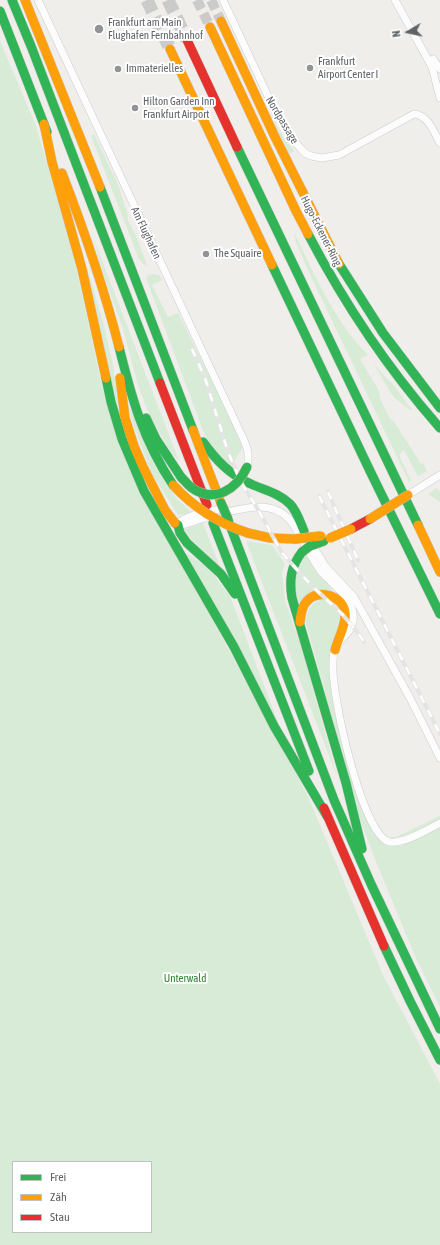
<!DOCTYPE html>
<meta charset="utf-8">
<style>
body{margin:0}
#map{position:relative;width:440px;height:1245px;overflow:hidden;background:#efeeea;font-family:"Asap Condensed",sans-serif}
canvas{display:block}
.legend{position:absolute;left:12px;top:1161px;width:140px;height:72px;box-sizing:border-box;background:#fff;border:1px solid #bfc1c3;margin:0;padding:5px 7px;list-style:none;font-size:12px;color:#5f6368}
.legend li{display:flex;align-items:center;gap:8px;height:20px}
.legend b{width:20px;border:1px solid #bfc1c3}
.north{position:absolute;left:388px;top:12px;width:40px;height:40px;-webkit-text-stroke:3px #fff;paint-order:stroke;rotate:261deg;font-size:11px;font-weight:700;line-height:16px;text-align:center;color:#5f6368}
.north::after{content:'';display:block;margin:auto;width:14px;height:18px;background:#5f6368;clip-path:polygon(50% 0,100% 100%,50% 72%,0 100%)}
</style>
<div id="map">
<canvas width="440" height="1245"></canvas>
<ul class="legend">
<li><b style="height:5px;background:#30b455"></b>Frei</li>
<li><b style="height:5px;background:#ff9f0a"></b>Zäh</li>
<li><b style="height:5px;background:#e5322d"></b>Stau</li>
</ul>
<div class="north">N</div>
</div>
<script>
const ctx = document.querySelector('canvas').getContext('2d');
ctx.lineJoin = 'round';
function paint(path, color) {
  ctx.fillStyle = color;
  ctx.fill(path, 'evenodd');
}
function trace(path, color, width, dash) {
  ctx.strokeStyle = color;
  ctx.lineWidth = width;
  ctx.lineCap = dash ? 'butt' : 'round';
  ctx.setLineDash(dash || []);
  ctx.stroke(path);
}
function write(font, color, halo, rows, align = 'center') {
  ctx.font = font + ' "Asap Condensed",sans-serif';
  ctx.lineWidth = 4;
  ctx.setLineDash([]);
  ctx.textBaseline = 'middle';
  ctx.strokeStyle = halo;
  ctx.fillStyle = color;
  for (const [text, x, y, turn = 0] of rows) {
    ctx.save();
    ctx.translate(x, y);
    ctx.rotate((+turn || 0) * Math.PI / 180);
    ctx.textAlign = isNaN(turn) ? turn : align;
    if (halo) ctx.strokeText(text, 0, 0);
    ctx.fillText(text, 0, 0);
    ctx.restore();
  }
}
paint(new Path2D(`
 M0,41L36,126L74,258L105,400L192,582L306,792L383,975L440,1084V1245H0ZM13,1162H151V1232H13Z
 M270,115H272L280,132L294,151L289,154Z
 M94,134L119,187L128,216L127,218L137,238L147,265L143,264L139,259L91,136Z
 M294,232C313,272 336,324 368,355L360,359L379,391L380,399L391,420H393L421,464L423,463L427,471L418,476L404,450L399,455L411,481L409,482L308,270L296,242Z
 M77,235L103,321L113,365L119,415Z
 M93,237L179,461L171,453L149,414L138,385L123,329L103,273Z
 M153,274L159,275L162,280L152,285L168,317L178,313L244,445L232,465L229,466L214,452L204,433L146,278L148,275Z
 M373,362L384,376L391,382L412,410H410L395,398L390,392Z
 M128,405L166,484L176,498L192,513L178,515L151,472L133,424Z
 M437,488L440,492V502L428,494Z
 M203,523L220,567L182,530Z
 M246,541L272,545L285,564L282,572L285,601L302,649L337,776Z
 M185,554H188L209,569L230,596L283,735Z
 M306,555L317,573L333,590L300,604L294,591L298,562Z
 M329,597L341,614L330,656L331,684L334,708L343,749L365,812L377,837L381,842L390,846H400L406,844L440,826V1007L415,956L377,864L362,825L306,623C308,604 312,603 329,597Z
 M440,816V820C428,826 404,841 391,838V837H396Z`), '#d8ebd6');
trace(new Path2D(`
 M197,0L210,27
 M211,0L221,21`), '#cbcbca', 10, [10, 5]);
trace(new Path2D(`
 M147,0L170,49
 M168,0L187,40`), '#cbcbca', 13, [13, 6]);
const street = new Path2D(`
 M38,0L242,436C247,446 250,455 247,467
 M223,0L274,109L292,139L305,153L311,156L322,158L339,155L414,114C428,115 434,132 440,143
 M395,0L432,67L440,98
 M433,59L440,69
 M408,495L440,475
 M223,513C245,508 271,500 289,519C295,526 300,536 304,544C310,554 315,564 322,573C333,585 350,595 353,613C356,631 342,635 335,649C333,653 333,660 333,664C331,694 361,828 387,841C399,847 429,829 440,823
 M178,525L186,524L211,516
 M178,525C183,514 213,511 225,508
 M311,543L326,567L354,597L410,698L440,758`);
const fast = new Path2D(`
 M12,0L31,46L160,383
 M0,11L47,132
 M237,147L418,525
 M100,187L193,430
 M308,234C344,303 388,369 440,428
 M339,264L383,333L440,408
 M272,265L370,471L440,614
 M119,347C132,399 143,440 173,485
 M106,378L111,402L122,439L144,491L234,647L274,726L327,816
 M146,418L156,439L181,477
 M203,442C216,460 230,475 251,484C264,490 279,493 290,504C297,511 300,522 304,531
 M228,520L334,800L371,884L440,1029
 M175,523L178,525L180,533L187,543L221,574L235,594
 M213,523L309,771
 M302,552C291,566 289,580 292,598L346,783L362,849
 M384,946L410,1001L440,1060`);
const slow = new Path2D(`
 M25,0L100,187
 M221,21L274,135L339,264
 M210,27L296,211L308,234
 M170,49L272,265
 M44,124L52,162L82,269L106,378
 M62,173C84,230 104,288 119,347
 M120,378L125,418L134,446L143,467L165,510L175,523
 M193,430L221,503
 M418,525L440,572
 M248,533L270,538L295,539
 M300,622C301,615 301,607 307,601C318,588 345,596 345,614C346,626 338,638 335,650`);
const jam = new Path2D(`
 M187,40L237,147
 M160,383L207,505
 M351,529L370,519
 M324,808L384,946`);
trace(street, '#cbcccc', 8);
trace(fast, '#cacacb', 10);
trace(slow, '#cacacb', 10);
trace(jam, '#cacacb', 10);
trace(street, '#fdfcfc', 7);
trace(fast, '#30b455', 9);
trace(slow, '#ff9f0a', 9);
trace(jam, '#e5322d', 9);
const rail = new Path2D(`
 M192,349L205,378L228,452L242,484L256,506L282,553L311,585L343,615L358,633L364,642
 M328,492L358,560
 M319,496L440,734`);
trace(rail, '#e4e4e4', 4);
trace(rail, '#fff', 2.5, [8]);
const fastBridge = new Path2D(`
 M181,477C185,481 188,485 192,488C215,504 237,489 247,467
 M221,503L228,519
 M302,552L310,546L324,541`);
const slowBridge = new Path2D(`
 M173,485C194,508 218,523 248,533
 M370,519L408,495
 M330,538L351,529
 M295,539L321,536`);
trace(fastBridge, '#c8b996', 10, []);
trace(slowBridge, '#c8b996', 10, []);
trace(fastBridge, '#30b455', 9);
trace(slowBridge, '#ff9f0a', 9);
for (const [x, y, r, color] of [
 [99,29,5,"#919496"],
 [310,68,4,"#919496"],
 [118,69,4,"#919496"],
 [135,108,4,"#919496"],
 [206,254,4,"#919496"]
]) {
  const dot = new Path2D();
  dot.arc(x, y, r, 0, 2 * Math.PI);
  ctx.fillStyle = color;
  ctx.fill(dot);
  trace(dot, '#fff', 1.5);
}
write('11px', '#5f6368', '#fff', [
 ["Frankfurt am Main",108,23],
 ["Flughafen Fernbahnhof",108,36],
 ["Frankfurt",318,62],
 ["Airport Center I",318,75],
 ["Immaterielles",126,69],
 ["Hilton Garden Inn",143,102],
 ["Frankfurt Airport",143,115],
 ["The Squaire",214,254]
], 'left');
write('11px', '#5f6368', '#fff', [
 ["Nordpassage",282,120,59],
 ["Hugo-Eckener-Ring",321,231,63],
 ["Am Flughafen",146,233,65]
]);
write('11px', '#348238', '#fff', [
 ["Unterwald",185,979]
]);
</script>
